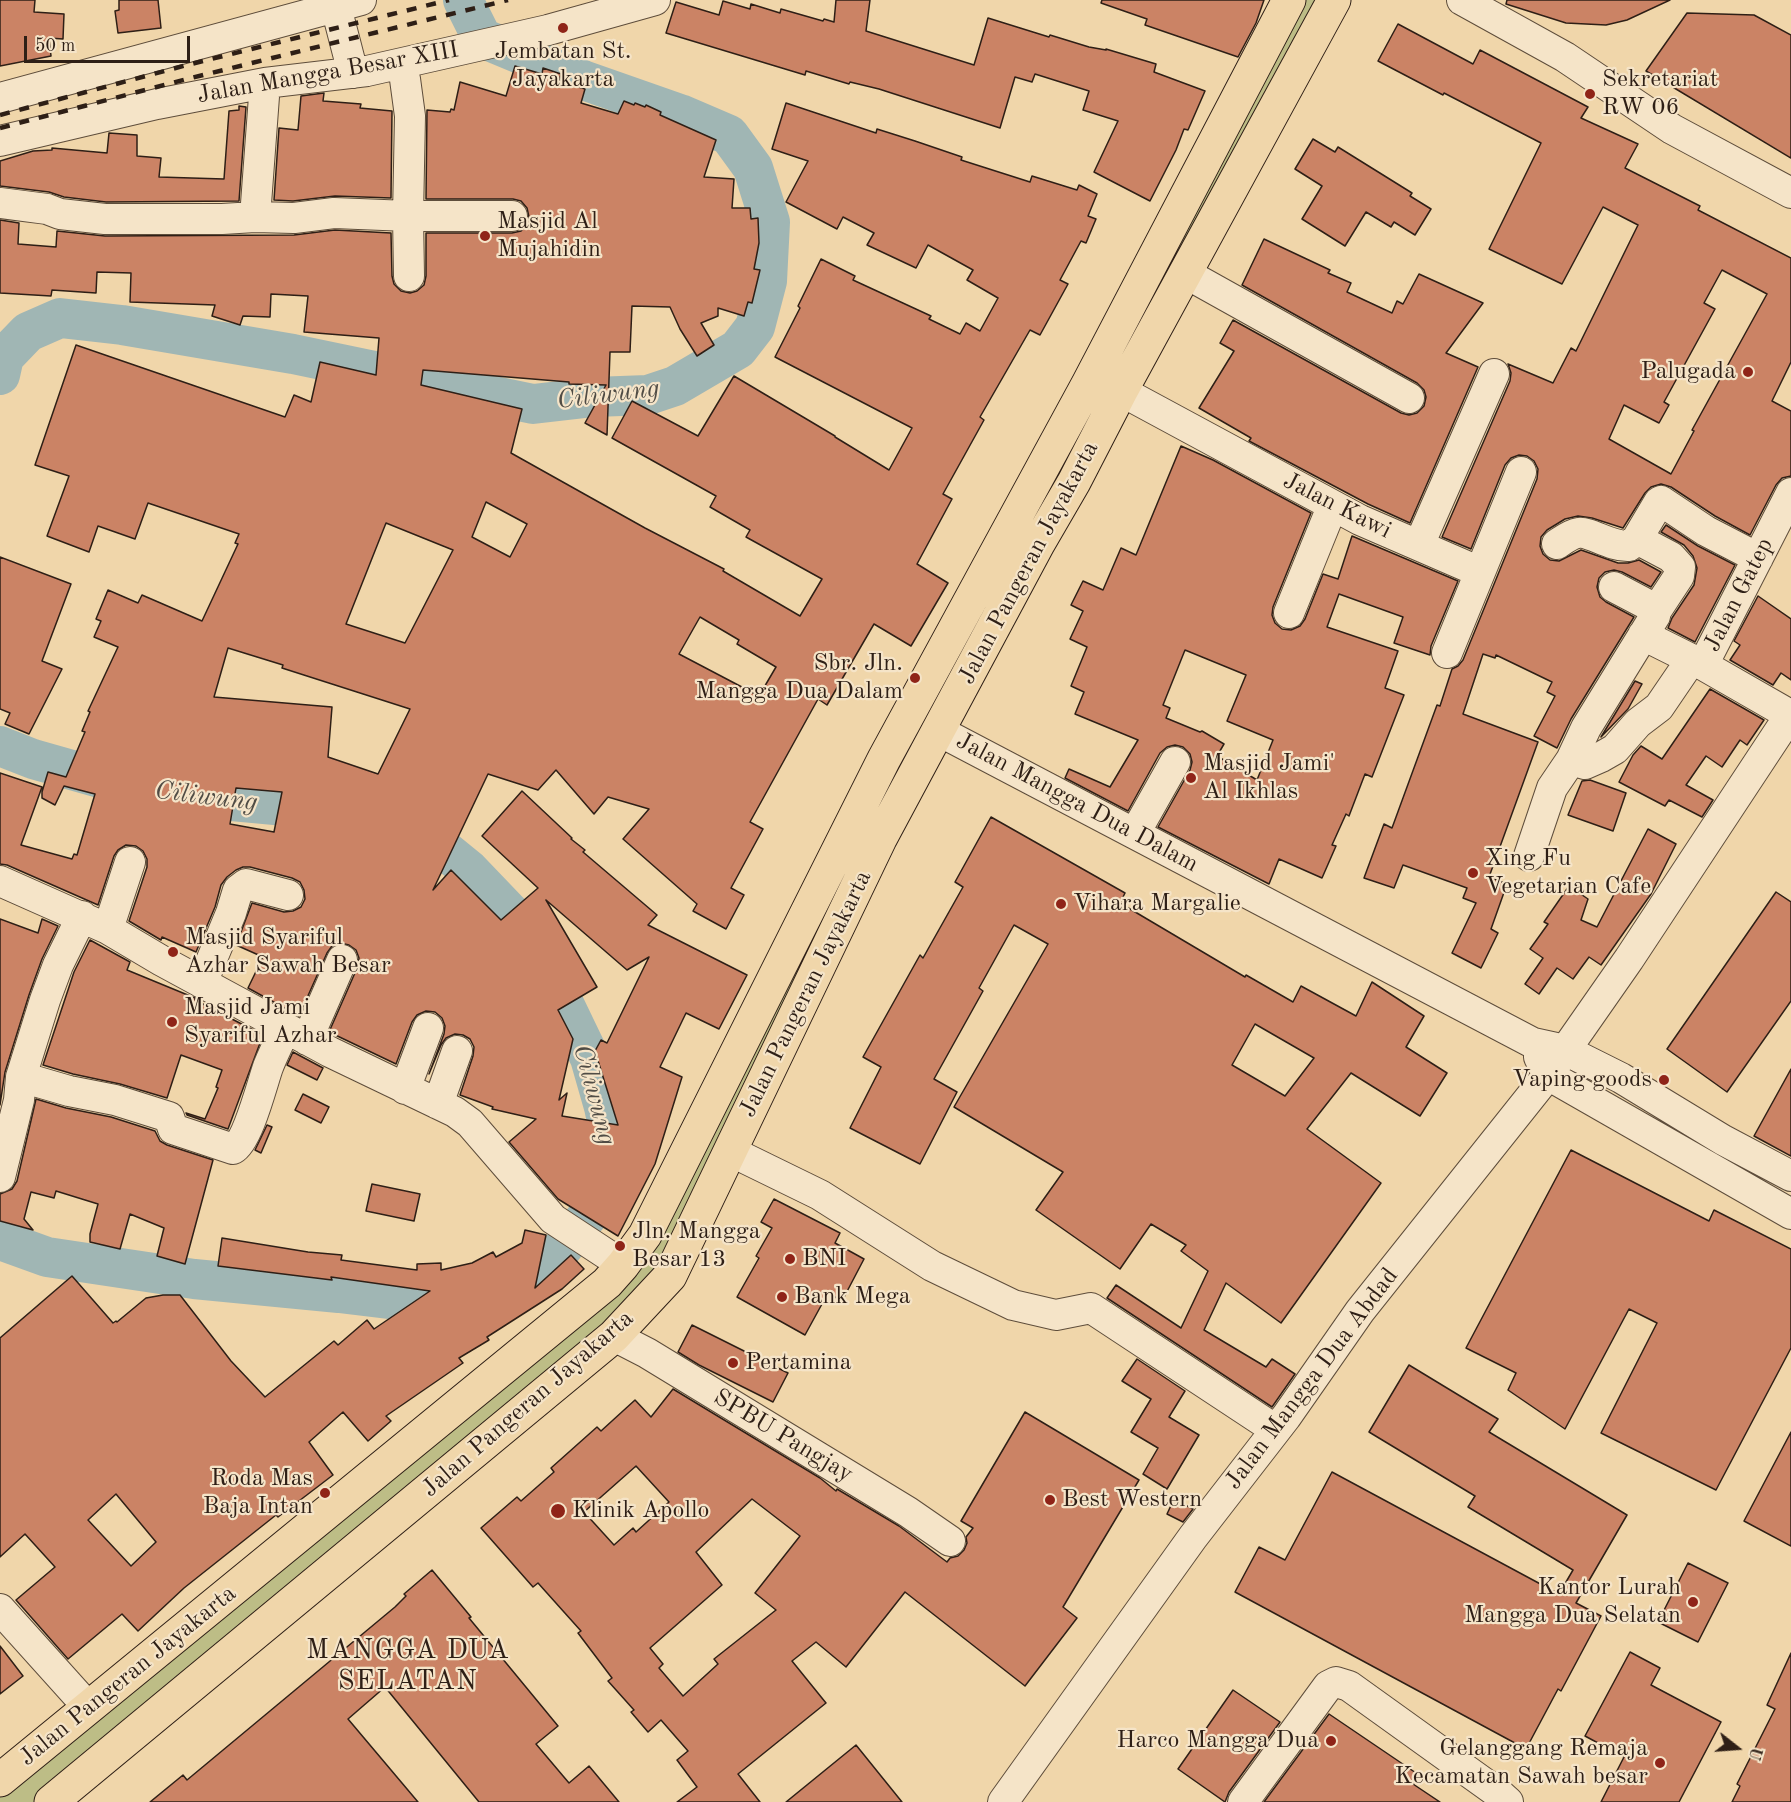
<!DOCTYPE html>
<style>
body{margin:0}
#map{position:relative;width:1791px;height:1802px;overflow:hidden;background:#f0d6aa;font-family:"Old Standard TT",serif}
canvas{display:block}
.north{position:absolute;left:1707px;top:1718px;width:60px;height:60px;-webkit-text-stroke:4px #f5e4c8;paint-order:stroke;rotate:107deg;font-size:16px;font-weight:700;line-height:24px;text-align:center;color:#2e1f16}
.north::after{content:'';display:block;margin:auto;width:21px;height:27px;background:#2e1f16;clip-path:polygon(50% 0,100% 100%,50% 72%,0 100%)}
.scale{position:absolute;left:24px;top:36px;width:166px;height:27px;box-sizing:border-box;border:3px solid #2e1f16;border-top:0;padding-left:8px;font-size:18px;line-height:21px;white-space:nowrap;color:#2e1f16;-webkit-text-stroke:4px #f5e4c8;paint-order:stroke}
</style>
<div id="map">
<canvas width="1791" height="1802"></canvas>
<div class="north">U</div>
<div class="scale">50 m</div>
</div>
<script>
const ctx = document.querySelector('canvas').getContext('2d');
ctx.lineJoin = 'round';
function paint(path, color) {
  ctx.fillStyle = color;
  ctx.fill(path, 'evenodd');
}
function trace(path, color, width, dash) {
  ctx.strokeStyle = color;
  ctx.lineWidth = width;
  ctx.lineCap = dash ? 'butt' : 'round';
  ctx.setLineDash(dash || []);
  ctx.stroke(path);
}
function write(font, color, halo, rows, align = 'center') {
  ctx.font = font + ' "Old Standard TT",serif';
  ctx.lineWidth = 4.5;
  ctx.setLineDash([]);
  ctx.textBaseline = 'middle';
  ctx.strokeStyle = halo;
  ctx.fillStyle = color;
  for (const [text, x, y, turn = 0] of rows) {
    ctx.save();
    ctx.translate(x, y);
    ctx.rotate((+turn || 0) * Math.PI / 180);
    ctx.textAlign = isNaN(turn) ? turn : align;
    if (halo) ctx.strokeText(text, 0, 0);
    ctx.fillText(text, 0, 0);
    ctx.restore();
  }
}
paint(new Path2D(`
 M1289,0H1333L670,1276L51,1802H0V1780L607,1283Z`), '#bdbd86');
trace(new Path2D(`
 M0,375L4,357L28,332L60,318L122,325L293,354L533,404L594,397L648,395L675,386L738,349L755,327L767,281L770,222L753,168L729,135L680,114L583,80L482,38L463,0
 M0,746L33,759L121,784
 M178,796L318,809L335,813
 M0,1240L47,1257L194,1279L339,1293L430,1304L506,1289L550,1264L592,1210L613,1150L604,1107L590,1058L552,979L515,918L469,870L442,848L398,835`), '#a0b6b4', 40);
const building = new Path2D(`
 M0,0H35L34,12L64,14L63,39L49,38L51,56L0,66Z
 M119,0H158L161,28L118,33L115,11L119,10Z
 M836,0H870L866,31L974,65L988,18L1049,37L1050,35L1089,47L1106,50V49L1156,64L1154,72L1205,91L1188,130L1184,129L1176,150L1150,201L1094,172L1118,121L1083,110L1089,91L1035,74L1032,82L1015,77L1000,128L879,89L850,82L849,84L806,71L805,75L666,33L676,2L719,15L723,1L750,9L751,4L780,13L781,9L823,21L824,19L834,22Z
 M1102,0H1264L1256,23L1238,57L1145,25L1147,19L1101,3Z
 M1507,0H1670L1627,20L1606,25L1566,23L1506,4Z
 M1687,13L1754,15L1791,35V158L1646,71Z
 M1398,24L1473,64L1480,50L1588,107L1581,118L1638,144L1625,168L1700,206L1698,210L1791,258V362L1772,401L1791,411V476L1782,478L1776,485L1750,535L1715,516L1671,487L1661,484L1651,487L1645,493L1623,528L1592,518L1578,516L1565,519L1547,530L1541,537L1540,546L1543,554L1550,560L1559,561L1581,550L1618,563H1628L1639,560L1661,572L1651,587L1622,572L1614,570L1605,572L1599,578L1597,587L1600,597L1606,602L1634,617L1571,719L1557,748L1534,736L1555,696L1547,692L1552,682L1496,655L1495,658L1483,654L1463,714L1538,742L1489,877L1507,884L1491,929L1498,933L1481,968L1452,953L1476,903L1463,898L1467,888L1403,865L1394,888L1364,878L1384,824L1392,828L1437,705L1440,706L1452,669L1458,666L1463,660L1537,479L1538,469L1534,461L1527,456L1519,455L1511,458L1505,465L1471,549L1442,537L1510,381L1511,373L1508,364L1553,383L1571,348L1576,351L1638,225L1603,207L1562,284L1489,249L1541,143L1444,93L1443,95L1378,61ZM1722,270L1767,294L1692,430L1694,431L1671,474L1609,439L1624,405L1659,423L1669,405L1664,402L1715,309L1704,303Z
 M515,66L542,74L543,68L561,74L559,81L585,89L581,103L618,114L624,101L634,105L635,103L645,107L646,105L661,112L660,115L716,140L704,177L734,179L732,208H750L751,219L758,218L759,243L754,269L760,270L752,303L748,302L744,316L718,308V316L701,323L714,345L697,356L680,329L670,307L632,306L630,352H610L607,435L585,423L606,385L569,384V382L423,370L421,385L522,409L511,453L645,528L724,569L723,571L800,616L822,579L746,537L750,530L710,507L716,496L612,438L632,401L698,436L734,376L835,436V437L889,470L912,428L775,357L800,308L798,306L821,259L855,276L853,280L931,316L929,319L960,334L966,323L980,331L998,298L967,280L973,270L928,245L916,268L867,245L874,233L843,217L837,229L786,202L808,161L772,149L786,103L876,133L877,129L915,141L962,157L961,160L1030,182L1032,176L1077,190L1079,185L1097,194L1088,216L1096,219L1086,243L1081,241L1060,280L1068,284L1040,335L1030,330L980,417L984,420L943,494L952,499L917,564L948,583L911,646L874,624L827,705L818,699L750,822L763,829L731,888L744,895L726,929L693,911L697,904L623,839L649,809L608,797L594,814L556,770L538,790L488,774L433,890L451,870L501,920L538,888L482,836L522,791L572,838L571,839L585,850L583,852L657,915L648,925L747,975L719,1029L686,1013L660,1067L682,1077L655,1164L618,1236L558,1199L509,1142L536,1119L492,1109L493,1107L460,1095L473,1056L474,1047L470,1039L463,1035L455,1034L446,1038L441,1045L429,1074L444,1034L445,1026L442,1018L435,1012L426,1011L417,1015L412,1022L396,1064L329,1032L358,966L359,958L356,950L349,945L340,943L332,946L327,953L299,1016L248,988L263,957L236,945L252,903L284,912L293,911L301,907L305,899L304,890L300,882L292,878L250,867H243L236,870L227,877L221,885L215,907L196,952L162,937L161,940L129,921L147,867V859L143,851L136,846L126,845L118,850L114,856L98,905L7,865L0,864V773L42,787L21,845L72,859L74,854L77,855L95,794L64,786L55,805L42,798V792L48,772L66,777L85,732L82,731L90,712L88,711L118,647L94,637L101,621L96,619L108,590L138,603L142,595L202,621L238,544L235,543L239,534L148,503L135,539L98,526L89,552L47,536L69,476L35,465L76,345L285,417L294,395L311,402L320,362L376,375L379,338L304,332L308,296L271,294L270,317L243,316L240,325L212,316L215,305L130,302L131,273L97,272L96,293L52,290L51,296L0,293V220L19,223L18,244L56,247L57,231L105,236L294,235L335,230L391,233L392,276L394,284L401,291L410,293L417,291L424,285L426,276V233H512L521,231L527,224L529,217L527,208L521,201L513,199H426L427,110L450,112L451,109L454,110L460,82L506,96ZM486,502L527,524L510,557L472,537ZM386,523L453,550L405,643L346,624ZM700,617L739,640L737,644L776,667L759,696L679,654ZM228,648L283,665L282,668L410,709L378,774L328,757L332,707L214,697ZM236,788L282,792L274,832L230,824ZM546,900L627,970L649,957L607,1043L601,1040L595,1051L618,1125L562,1116L567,1093L559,1100L573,1039L558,1010L597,987Z
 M324,93L323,101L361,104L360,108L392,111L391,198L335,196L293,201L274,200L279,128L298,130L301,96Z
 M239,106L246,107L239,201L106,202L64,197L49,192L0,186V161L33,151L52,150V148L107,153L109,133L137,135V156L161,158L159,177L224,179L229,111L239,110Z
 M1313,139L1335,152L1338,147L1412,193L1410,196L1431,209L1415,235L1394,222L1391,227L1366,212L1345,246L1302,219L1322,186L1295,169Z
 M1264,239L1330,270L1328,273L1351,283L1347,292L1392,313L1397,301L1403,304L1419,274L1483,303L1446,353L1478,367L1410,523L1368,504L1249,441L1251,438L1199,408L1234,351L1220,343L1233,320L1401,413L1409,415L1417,413L1424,406L1426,397L1424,390L1417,383L1242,285Z
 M1181,446L1213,460L1311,513L1273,607L1272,615L1275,623L1282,629L1291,630L1300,626L1305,619L1323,574L1338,579L1352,536L1458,581L1431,646L1430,655L1394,643L1403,617L1339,594L1327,627L1398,651L1385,688L1404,695L1372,777L1365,774L1349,816L1346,814L1332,845L1336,846L1322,878L1279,859L1269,884L1158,827L1190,770L1192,762L1190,754L1183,747L1175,745L1167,747L1160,753L1128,811L1065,778L1069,769L1110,787L1138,740L1075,714L1084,692L1071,686L1087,647L1070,639L1083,611L1071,605L1083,581L1103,590L1121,548L1136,555ZM1185,650L1246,675L1227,721L1273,740L1257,780L1217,756L1224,744L1202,731L1200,732L1166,718L1170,708L1163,705Z
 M1666,525L1698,546L1735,565L1695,642L1668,628L1672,618L1694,585L1697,568L1693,556L1684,545L1661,532Z
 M0,557L71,584L42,661L62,669L29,734L5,724L10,713L0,709Z
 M1758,596L1791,619V680L1781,673L1773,685L1730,660L1740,645L1734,641Z
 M1635,681L1642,684L1628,709L1601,737Z
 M1710,689L1764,720L1747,745L1740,740L1722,767L1706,756L1686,785L1713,800L1702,817L1669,800L1665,806L1619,782L1633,755L1641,746L1662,759Z
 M1590,780L1626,793L1613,831L1568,815L1582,781Z
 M991,817L1125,893L1120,903L1245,977L1246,975L1293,1002L1301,986L1356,1016L1372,982L1424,1016L1406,1047L1447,1073L1420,1116L1351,1073L1307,1129L1381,1183L1281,1323L1226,1283L1204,1330L1266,1367L1272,1359L1295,1374L1272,1407L1107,1298L1116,1285L1181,1328L1208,1271L1181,1251L1186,1245L1151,1224L1120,1269L1036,1210L1063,1172L954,1107L1048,944L1014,925L979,988L983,991L934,1079L957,1092L920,1164L850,1128L881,1067L863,1057L920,955L923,958L963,887L955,882ZM1255,1024L1314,1058L1285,1096L1232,1065Z
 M1648,829L1676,844L1651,894L1601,965L1589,957L1573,979L1557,968L1539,994L1525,984L1543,958L1530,949L1548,924L1544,922L1569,886L1588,899L1581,920L1597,927Z
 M1776,892L1791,902V1001L1727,1092L1667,1049Z
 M0,919L38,933L42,919L58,926L42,959L29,995L5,1072L0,1105Z
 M90,940L130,962L127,970L195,998V1000L263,1035L228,1129L187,1115L186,1113L205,1119L218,1088L216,1087L222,1070L181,1055L167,1098L120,1084L73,1074L43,1065L74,972Z
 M293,1052L323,1068L317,1080L287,1065Z
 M1791,1069V1156L1754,1136Z
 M303,1094L329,1107L321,1123L295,1110Z
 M36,1099L66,1108L111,1117L155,1131L160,1141L167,1145L213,1160L185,1264L157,1256L164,1228L130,1214L120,1249L90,1242V1234L98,1204L56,1191L54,1198L31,1192L24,1219L33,1230L0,1221V1194L12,1189L17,1181Z
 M267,1125L272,1127L261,1153L255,1150Z
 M1571,1150L1709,1221L1714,1210L1791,1249V1348L1716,1490L1601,1433L1657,1323L1629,1309L1565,1429L1508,1390L1516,1373L1466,1348Z
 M372,1184L420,1194L414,1221L366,1211Z
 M774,1199L840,1233L835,1243L864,1259L842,1301L828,1293L805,1335L737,1297L759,1258L756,1256L772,1228L761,1222Z
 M525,1230L546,1235L535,1288L571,1255L584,1269L562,1289L487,1337L489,1340L459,1358L463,1363L386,1416L391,1421L368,1441L343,1412L309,1442L333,1475L278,1517L276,1515L184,1588L138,1631L122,1614L68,1659L16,1600L55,1567L25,1534L0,1557V1338L72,1276L113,1323L116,1321L117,1322L146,1298L163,1295H180L231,1361L265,1397L334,1341L338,1345L367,1320L374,1329L430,1291L331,1277L332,1280L218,1266L222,1238L308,1252L342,1255L341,1260L417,1270V1264L441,1263V1270L472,1263L493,1252L496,1257L522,1243ZM116,1494L156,1542L131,1566L88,1520Z
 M692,1325L788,1373L773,1402L699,1365L678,1352Z
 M1137,1359L1185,1391L1169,1417L1199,1435L1167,1489L1143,1474L1158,1448L1131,1432L1151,1399L1122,1381Z
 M1409,1365L1498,1419L1489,1432L1627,1515L1576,1603L1601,1616L1561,1691L1558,1689L1526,1749L1235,1592L1259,1547L1285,1560L1332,1472L1559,1594L1573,1570L1468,1507L1475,1496L1369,1432Z
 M673,1389L820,1478L836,1491L837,1489L899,1526L947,1562L950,1558L958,1556L964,1550L967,1543L966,1537L973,1528L961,1521L1025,1412L1139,1480L1063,1607L1077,1618L1025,1686L905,1592L846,1667L816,1642L792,1661L826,1703L738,1774L760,1802H677L697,1787L677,1760L688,1751L661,1720L648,1732L631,1712L634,1710L608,1681L612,1678L578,1633L581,1631L538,1583L533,1587L481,1528L517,1497L521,1501L554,1472L551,1468L597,1427L601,1431L635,1400L651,1417ZM636,1466L669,1502L636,1532L633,1528L614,1545L584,1512ZM752,1499L800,1536L755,1593L776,1610L714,1659L718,1664L683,1696L659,1668L663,1664L650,1648L722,1585L696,1552Z
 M1791,1432V1546L1744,1521Z
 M1174,1499L1193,1509L1183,1522L1167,1514Z
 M1688,1563L1728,1583L1698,1642L1658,1622Z
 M432,1570L471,1617L469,1618L558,1726L536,1744L569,1783L589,1766L619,1802H479L385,1687L348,1719L418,1802H150L183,1775L187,1780L395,1607L406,1596L404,1594Z
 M0,1646L23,1676L0,1694Z
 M1630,1652L1660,1668L1651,1685L1721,1722L1679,1802H1601L1624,1757L1585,1736Z
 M1791,1653V1802H1732L1740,1786L1737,1784L1775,1709L1767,1705Z
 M1233,1690L1280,1722L1229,1792L1225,1802L1178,1769Z
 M1329,1714L1419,1775L1413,1784L1440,1802H1264Z
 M856,1745L902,1802H786Z`);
paint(building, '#cb8365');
trace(building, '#2e1f16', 1.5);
const minor = new Path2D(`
 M1462,0L1565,57L1672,129L1791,193
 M336,7L353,73
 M405,79L410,116L408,216L409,276
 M0,98L361,0
 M0,141L157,104L265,83L367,71L548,30L655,0
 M0,203L47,209L60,214L105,219H222L255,217L294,218L334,213L408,216H512
 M255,217L265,83
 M1185,273L1409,398
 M1121,391L1360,520L1480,572
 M1637,539L1671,557L1680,567L1679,576L1656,611
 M1557,544C1563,540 1571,534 1578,533C1590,531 1610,547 1629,546L1637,539L1659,502L1661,501L1706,531L1758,558
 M1419,545L1494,374
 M1289,613L1332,507
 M1447,653L1521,472
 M1703,665L1791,493
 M939,731L1533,1043L1565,1050L1621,1078L1723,1140L1791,1176
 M1571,760L1585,764L1601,757L1615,749L1638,723L1659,707L1691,660
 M1135,833L1175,762
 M1529,856L1552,788L1571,760L1586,728L1655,616L1656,611L1652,607L1614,587
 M0,881L108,929L162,961L330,1052L455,1112L470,1123L553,1219L623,1265
 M82,916L58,965L45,1000L21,1077L69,1091L115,1100L169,1117L173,1129L233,1149C248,1141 262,1084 268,1067C273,1054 280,1041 285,1028
 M108,929L130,862
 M202,983L231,913L238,890L246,884L288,895
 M307,1040L342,960
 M1539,1057L1548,1075L1791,1214
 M405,1089L428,1028
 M438,1104L457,1051
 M730,1151L820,1195L932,1266L1013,1305L1056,1315L1091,1308L1276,1430
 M0,1177L19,1100L21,1077
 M614,1336L647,1353L908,1512L950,1541
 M0,1609L89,1708
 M1003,1802L1193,1537L1286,1417L1360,1311L1548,1075L1629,959L1790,715L1703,665L1643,635
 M1243,1802L1328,1686L1336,1682L1349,1686L1498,1793L1508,1802`);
const major = new Path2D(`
 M0,1780L607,1283L623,1265L645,1235L884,759L1088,384L1289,0
 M51,1802L614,1336L670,1276L880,839L1038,544L1074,482L1121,391L1334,0`);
trace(minor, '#5e4d3b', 32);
trace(major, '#2e1f16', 35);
trace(minor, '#f5e4c8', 30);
trace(major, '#f0d6aa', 33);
trace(new Path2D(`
 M0,115L187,65L449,0
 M0,128L191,78L508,0`), '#2e1f16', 4.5, [10, 10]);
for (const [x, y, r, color] of [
 [563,28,6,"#8f2418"],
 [1590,94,6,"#8f2418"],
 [485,236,6,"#8f2418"],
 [1748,372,6,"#8f2418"],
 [915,678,6,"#8f2418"],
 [1191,778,6,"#8f2418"],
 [1473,873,6,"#8f2418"],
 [1061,904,6,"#8f2418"],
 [173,952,6,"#8f2418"],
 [172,1022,6,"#8f2418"],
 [1664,1080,6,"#8f2418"],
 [620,1246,6,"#8f2418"],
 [790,1259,6,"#8f2418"],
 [782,1297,6,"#8f2418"],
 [733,1363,6,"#8f2418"],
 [325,1493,6,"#8f2418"],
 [1050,1500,6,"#8f2418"],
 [558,1511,8,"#8f2418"],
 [1693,1602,6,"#8f2418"],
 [1331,1741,6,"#8f2418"],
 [1660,1763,6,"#8f2418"]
]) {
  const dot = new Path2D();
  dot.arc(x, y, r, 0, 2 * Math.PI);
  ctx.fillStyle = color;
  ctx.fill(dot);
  trace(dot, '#f5e4c8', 2);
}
write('24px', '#2e1f16', '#f5e4c8', [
 ["Jembatan St.",563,52,"center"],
 ["Jayakarta",563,80,"center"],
 ["Sekretariat",1602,80],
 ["RW 06",1602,108],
 ["Masjid Al",497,222],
 ["Mujahidin",497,250],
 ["Palugada",1736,372,"right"],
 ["Sbr. Jln.",903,664,"right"],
 ["Mangga Dua Dalam",903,692,"right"],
 ["Masjid Jami'",1203,764],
 ["Al Ikhlas",1203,792],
 ["Xing Fu",1485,859],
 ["Vegetarian Cafe",1485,887],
 ["Vihara Margalie",1073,904],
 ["Masjid Syariful",185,938],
 ["Azhar Sawah Besar",185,966],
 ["Masjid Jami",184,1008],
 ["Syariful Azhar",184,1036],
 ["Vaping goods",1652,1080,"right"],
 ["Jln. Mangga",632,1232],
 ["Besar 13",632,1260],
 ["BNI",802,1259],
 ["Bank Mega",794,1297],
 ["Pertamina",745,1363],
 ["Roda Mas",313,1479,"right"],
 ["Baja Intan",313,1507,"right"],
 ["Best Western",1062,1500],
 ["Klinik Apollo",572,1511],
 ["Kantor Lurah",1681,1588,"right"],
 ["Mangga Dua Selatan",1681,1616,"right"],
 ["Harco Mangga Dua",1319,1741,"right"],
 ["Gelanggang Remaja",1648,1749,"right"],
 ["Kecamatan Sawah besar",1648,1777,"right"]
], 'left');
write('24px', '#2e1f16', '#f5e4c8', [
 ["Jalan Mangga Besar XIII",328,73,-10],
 ["Jalan Kawi",1337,506,27],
 ["Jalan Pangeran Jayakarta",1029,563,-62],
 ["Jalan Gatep",1739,595,-63],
 ["Jalan Mangga Dua Dalam",1077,803,28],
 ["Jalan Pangeran Jayakarta",806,994,-64],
 ["Jalan Mangga Dua Abdad",1312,1379,-53],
 ["Jalan Pangeran Jayakarta",528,1404,-41],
 ["SPBU Pangjay",783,1436,31],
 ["Jalan Pangeran Jayakarta",128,1676,-39]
]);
write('italic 26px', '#504c45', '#f5e4c8', [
 ["Ciliwung",608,395,-7],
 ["Ciliwung",206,797,7],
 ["Ciliwung",594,1095,75]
]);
ctx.letterSpacing = '1.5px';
write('27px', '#2e1f16', '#f5e4c8', [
 ["MANGGA DUA",408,1651],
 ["SELATAN",408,1682]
]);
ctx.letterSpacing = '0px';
</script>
